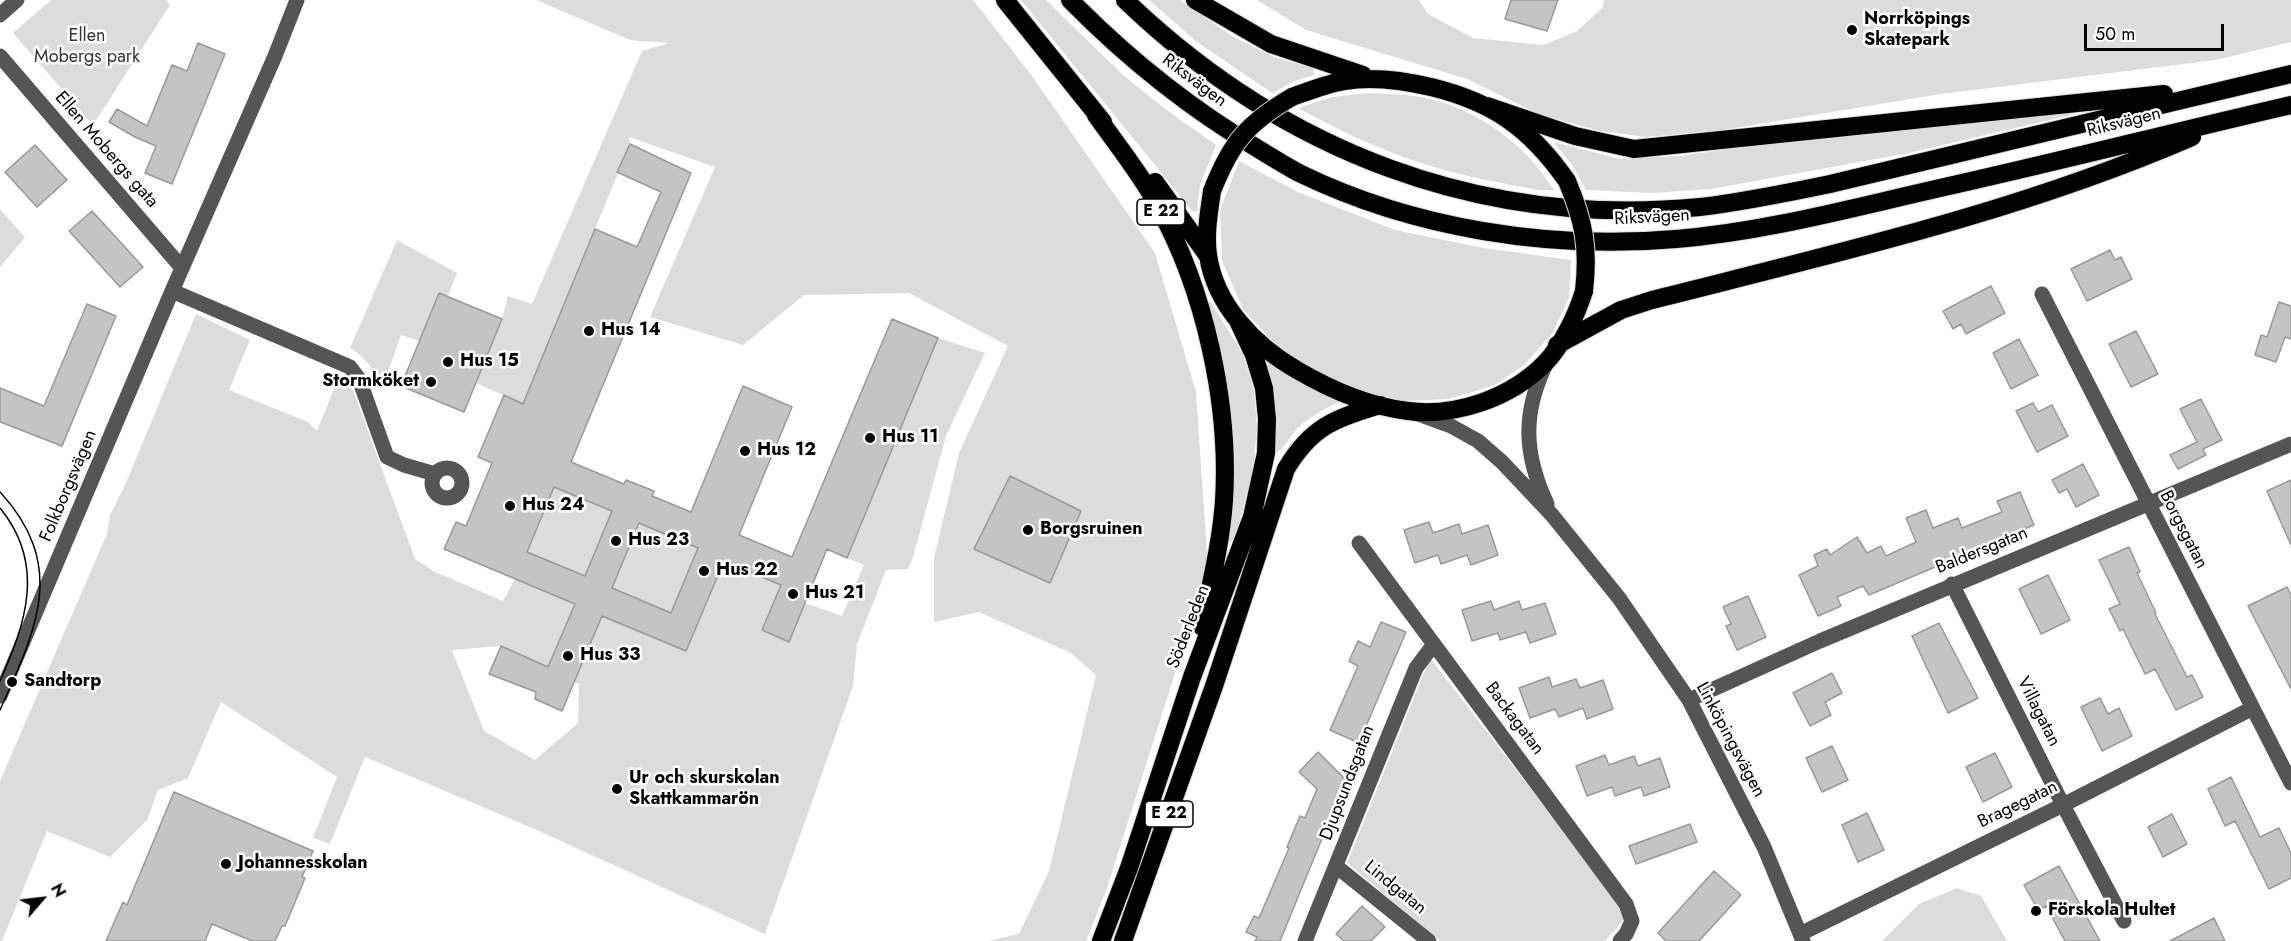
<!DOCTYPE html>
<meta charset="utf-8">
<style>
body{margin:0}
#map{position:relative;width:2291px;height:941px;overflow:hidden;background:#fff;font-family:Jost,sans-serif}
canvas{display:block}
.north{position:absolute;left:12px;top:869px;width:60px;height:60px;-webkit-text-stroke:4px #fff;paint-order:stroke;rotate:62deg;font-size:16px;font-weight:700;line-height:24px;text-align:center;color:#000}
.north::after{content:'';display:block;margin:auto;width:21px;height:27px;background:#000;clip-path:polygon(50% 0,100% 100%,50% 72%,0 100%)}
.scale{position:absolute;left:2084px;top:24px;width:140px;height:27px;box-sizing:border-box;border:3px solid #000;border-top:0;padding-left:8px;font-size:18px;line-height:21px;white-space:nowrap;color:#000;-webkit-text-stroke:4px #fff;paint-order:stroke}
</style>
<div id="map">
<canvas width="2291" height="941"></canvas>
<div class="north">N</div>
<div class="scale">50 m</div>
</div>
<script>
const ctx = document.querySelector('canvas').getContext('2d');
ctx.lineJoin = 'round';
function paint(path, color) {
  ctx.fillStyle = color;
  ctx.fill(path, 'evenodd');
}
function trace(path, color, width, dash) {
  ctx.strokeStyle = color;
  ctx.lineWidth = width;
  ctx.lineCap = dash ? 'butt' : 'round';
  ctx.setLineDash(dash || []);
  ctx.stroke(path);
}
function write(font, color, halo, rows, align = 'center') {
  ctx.font = font + ' Jost,sans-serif';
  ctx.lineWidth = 5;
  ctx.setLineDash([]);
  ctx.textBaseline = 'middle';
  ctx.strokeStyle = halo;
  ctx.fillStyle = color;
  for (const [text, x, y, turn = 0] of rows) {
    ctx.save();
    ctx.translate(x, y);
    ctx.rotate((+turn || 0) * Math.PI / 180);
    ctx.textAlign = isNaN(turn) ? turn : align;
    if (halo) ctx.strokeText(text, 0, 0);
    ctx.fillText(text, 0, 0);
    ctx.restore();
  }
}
paint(new Path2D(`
 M51,0H166L170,5L93,125L13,33Z
 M536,0H973L1032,76L1155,253L1196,392L1208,569L1106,891L1086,941H988L1019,934L1049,871L1096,675L1071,653L979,612L934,622V558L959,453L1008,346L909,293L804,295L743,345L650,317L715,167L629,137L630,144L523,404L476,383L502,319L508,296L532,304L642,51L669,43L630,40Z
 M1021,0H1046L1122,74L1165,109L1216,145L1200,185L1197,211L1193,212Z
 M1149,0H1180L1232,36L1274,57L1313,68L1314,75L1295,81L1272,93L1197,42Z
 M1257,0H1419L1428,14L1473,38L1544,45L1577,31L1603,7L1604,0H2291V42L2216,60L1941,94L1722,130L1646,137L1600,131L1538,114L1467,79L1306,30Z
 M1368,93C1383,94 1399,94 1414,96C1473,105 1523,141 1554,190H1539C1508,184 1477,179 1448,171C1395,157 1345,134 1298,108L1332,97Z
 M2073,109L2075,114L1909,153L1711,189L1652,193L1586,190L1573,166L1554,142L1620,159L1678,156L1829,136Z
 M1239,161L1298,192L1395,230L1483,248L1571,260L1569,298L1552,334L1524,365L1495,385L1449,399L1403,401L1344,388L1303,366L1267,336L1243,309L1222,261L1220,210Z
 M0,209L25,237L0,267Z
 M397,240L457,273L448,296L439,293L420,341L401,335L384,383L379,387C374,368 366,358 350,348Z
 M1210,301L1243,354L1254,391L1257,427L1253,473L1235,538L1228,545L1225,540L1234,480L1231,422L1207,306Z
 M196,314L250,340L229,390L308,422L317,431L339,377L351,385L415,559L435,572L503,601L520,570L528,584L585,608L568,619L548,667L501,646L452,650L484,731L535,760L578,723L579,684L574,682L591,611L686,651L729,550L781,585L763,631L789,641L805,603L842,616L864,565L847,558L938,338L985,353L946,436L913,557L908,569L886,570L857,644L853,686L765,934L539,831L365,757L330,844L313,838L337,777L221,702L188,778L158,790L147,820L110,857L47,831L2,941H0V781L107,534L110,515L126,483Z
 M1267,361L1280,370L1341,401C1324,409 1309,417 1296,430C1288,439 1284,450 1273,455L1274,394Z
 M564,478L567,492L612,511L585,576L526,553L554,487L559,489Z
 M640,523L698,548L671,613L612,589Z
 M1430,658L1628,915L1605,941H1440L1347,863Z
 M1957,888L1981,896L2007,941H1882L1919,904Z`), '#dcdcdc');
const building = new Path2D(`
 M1511,0H1558L1547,31L1505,19Z
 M198,43L225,54L172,184L145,173L156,146L135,137L109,122L117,109L147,126L172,65L187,71Z
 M630,144L691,173L571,462L624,484L626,480L654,491L652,496L691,512L743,386L792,407L739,535L792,557L892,319L938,338L847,558L827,549L789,642L762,630L781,585L724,561L686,651L602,616L562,711L535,699L536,692L489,674L501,646L548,667L575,604L444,549L456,522L466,526L492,463L478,457L504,395L523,404L595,229L637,247L661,192L617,172ZM554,487L612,511L585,576L527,552ZM639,523L698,548L671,613L612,588Z
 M35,145L67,180L37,207L5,172Z
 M92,211L143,267L120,287L69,231Z
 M2110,250L2115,260L2121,257L2132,279L2087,301L2071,269Z
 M1991,286L2005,313L1966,334L1961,324L1953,329L1943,311Z
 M439,293L502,319L464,412L401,386Z
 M2279,302L2291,306V339L2285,337L2276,362L2255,355L2261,335L2267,337Z
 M87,304L116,316L62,446L0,422V388L44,406Z
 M2136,331L2158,374L2131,387L2109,344Z
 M2019,339L2038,375L2011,389L1993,353Z
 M2201,399L2222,440L2203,449L2206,455L2178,469L2170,455L2197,442L2180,409Z
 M2033,403L2038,412L2052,405L2068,436L2037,452L2016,411Z
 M2083,464L2099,495L2076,507L2067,489L2059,493L2052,480Z
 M1010,476L1081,511L1050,583L974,549Z
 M2291,480V545L2267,491Z
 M2020,492L2034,525L1869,595L1863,586L1837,597L1841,606L1818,616L1799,575L1818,566L1814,555L1827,549L1830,555L1857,537L1867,553L1881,546L1886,556L1916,542L1906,518L1926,510L1933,528L1958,518L1962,528L2002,512L1997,501Z
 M1429,522L1433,533L1459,524L1462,534L1488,525L1498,555L1471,565L1467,555L1441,564L1438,555L1415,563L1404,530Z
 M2129,547L2140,572L2137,573L2156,613L2155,614L2187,677L2192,675L2203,697L2176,710L2155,669L2145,674L2123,629L2120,631L2109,609L2120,604L2099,560Z
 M2048,575L2070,620L2041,634L2019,589Z
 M2287,587L2291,595V689L2248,606Z
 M1748,596L1766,637L1737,650L1726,626L1731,624L1723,607Z
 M1491,601L1494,610L1519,601L1522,610L1545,603L1556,634L1530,643L1526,632L1500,640L1498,633L1472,641L1462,610Z
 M1381,622L1406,632L1359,743L1330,730L1358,666L1349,661L1358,641L1370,647Z
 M1939,623L1978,698L1948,713L1912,636Z
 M1832,673L1842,693L1825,702L1831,715L1810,726L1793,693Z
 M1549,677L1552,687L1576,679L1580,688L1603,680L1613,709L1587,719L1583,708L1559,717L1555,709L1530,718L1519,688Z
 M2100,698L2108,714L2119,708L2132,736L2102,751L2081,707Z
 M1832,746L1848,780L1822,792L1806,758Z
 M1318,752L1346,780L1280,941H1255L1257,937L1246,932L1254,916L1259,918L1289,848L1287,847L1300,816L1305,818L1317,789L1299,772Z
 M1995,753L2012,787L1983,802L1966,767Z
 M1605,755L1609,765L1634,756L1638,766L1660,758L1670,787L1644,796L1641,787L1615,796L1612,787L1587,796L1576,766Z
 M2231,777L2260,837L2279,828L2291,853V878L2269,889L2235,821L2225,826L2208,789Z
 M174,792L313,851L302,877L305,878L285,926H282L275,941H252L212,924L205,941H106L123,902L127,905Z
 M1867,813L1884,850L1858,862L1842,825Z
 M2172,814L2187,844L2163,857L2148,827Z
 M1690,824L1697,842L1636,864L1629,846Z
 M2059,866L2100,941H2065L2046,906L2038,910L2024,885Z
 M1714,871L1741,895L1699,941H1666L1658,933Z
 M1362,906L1385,927L1371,941H1344L1336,934Z
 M2214,918L2225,941H2170Z`);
paint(building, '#c4c4c4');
trace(building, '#999', 1.5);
const highway = new Path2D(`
 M1005,0L1103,122
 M1070,0C1127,58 1189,108 1260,150C1273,158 1286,166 1299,173C1414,229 1550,250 1676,239C1761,232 1844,210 1927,191C2049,164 2170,133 2291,105
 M1125,0C1283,152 1481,228 1700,207C1744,202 1787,193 1830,184L2291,74
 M1195,0L1271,44L1363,75
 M1292,97C1309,91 1326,84 1344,81C1373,76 1402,80 1431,87C1493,102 1530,128 1567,181
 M1487,106L1575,136L1634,149L2164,94
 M1096,115C1117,145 1141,174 1158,206C1205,290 1230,405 1224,501C1221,544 1210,586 1202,627
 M1155,182L1208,256
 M1212,191C1209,212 1205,234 1208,255C1215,305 1255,346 1297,370C1331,390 1368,406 1408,411C1456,417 1511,398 1545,363C1562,346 1577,314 1584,291
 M1557,345L1621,310L1652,300C1833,254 2019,212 2192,137
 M1101,941L1129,868L1192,677L1252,517L1266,453L1267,419L1264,388L1254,355L1239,323
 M1123,941L1214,686L1286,469C1311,427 1335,418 1380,405`);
trace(highway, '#dbdbdb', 20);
trace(new Path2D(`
 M0,15L17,0
 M0,56L182,268
 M172,291L350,367L359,379L387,457L404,465L435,474
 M2042,294L2291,783
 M1546,364C1522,414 1524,454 1547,504
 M1418,414L1451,426L1478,441L1502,462L1552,515L1619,598L1689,700L1764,847L1803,941
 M432 483a15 15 0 1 1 30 0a15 15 0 1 1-30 0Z
 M1359,543L1626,904L1632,921L1626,934L1620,941
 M1952,584L2063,805L2124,921
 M0,696L172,291L275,56L297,0
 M1689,700L1820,641L2291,444
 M1336,866L1429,941
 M1800,934L2063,805L2251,709
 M1305,941L1416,668L1434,644`), '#555', 15);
trace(highway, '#000', 18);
trace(new Path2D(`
 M0,492C69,567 35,631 0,710
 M0,508C46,564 26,623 0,681`), '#000', 1.5);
const highwayBridge = new Path2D(`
 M1567,181C1584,221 1589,248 1584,291
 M1212,191C1231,143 1246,124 1292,97`);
trace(highwayBridge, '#dbdbdb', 20, []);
trace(highwayBridge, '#000', 18);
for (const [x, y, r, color] of [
 [1852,30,6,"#000"],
 [589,331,6,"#000"],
 [448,362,6,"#000"],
 [431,382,6,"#000"],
 [870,438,6,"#000"],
 [745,451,6,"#000"],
 [510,506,6,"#000"],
 [1028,530,6,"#000"],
 [616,541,6,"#000"],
 [704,571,6,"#000"],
 [793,594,6,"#000"],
 [568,656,6,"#000"],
 [12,682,6,"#000"],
 [617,789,6,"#000"],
 [226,864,6,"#000"],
 [2036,911,6,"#000"]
]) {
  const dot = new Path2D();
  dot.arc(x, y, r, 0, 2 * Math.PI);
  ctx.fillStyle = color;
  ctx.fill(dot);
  trace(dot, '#fff', 2);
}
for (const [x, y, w] of [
 [1161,212,48],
 [1169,814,48]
]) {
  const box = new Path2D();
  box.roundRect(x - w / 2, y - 13, w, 26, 4.5);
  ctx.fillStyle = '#fff';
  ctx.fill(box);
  trace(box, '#000', 1.5);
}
write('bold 16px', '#000', null, [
 ["E 22",1161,212],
 ["E 22",1169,814]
]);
write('bold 18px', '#000', '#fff', [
 ["Norrköpings",1864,20],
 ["Skatepark",1864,41],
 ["Hus 14",601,331],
 ["Hus 15",460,362],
 ["Stormköket",419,382,"right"],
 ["Hus 11",882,438],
 ["Hus 12",757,451],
 ["Hus 24",522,506],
 ["Borgsruinen",1040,530],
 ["Hus 23",628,541],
 ["Hus 22",716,571],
 ["Hus 21",805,594],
 ["Hus 33",580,656],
 ["Sandtorp",24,682],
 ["Ur och skurskolan",629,779],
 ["Skattkammarön",629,800],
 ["Johannesskolan",238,864],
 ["Förskola Hultet",2048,911]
], 'left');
write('18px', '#333', '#fff', [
 ["Ellen",87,37],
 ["Mobergs park",87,58]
]);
write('18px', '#000', '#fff', [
 ["Riksvägen",1194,81,37],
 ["Riksvägen",2124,123,-14],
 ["Ellen Mobergs gata",106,150,49],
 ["Riksvägen",1652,218,-3],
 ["Folkborgsvägen",69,486,-67],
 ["Borgsgatan",2183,530,63],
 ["Baldersgatan",1982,551,-22],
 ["Söderleden",1189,627,-69],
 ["Villagatan",2038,712,63],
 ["Backagatan",1514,719,53],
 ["Linköpingsvägen",1730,740,62],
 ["Djupsundsgatan",1348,783,-69],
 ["Bragegatan",2018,805,-26],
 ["Lindgatan",1395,888,39]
]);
</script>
